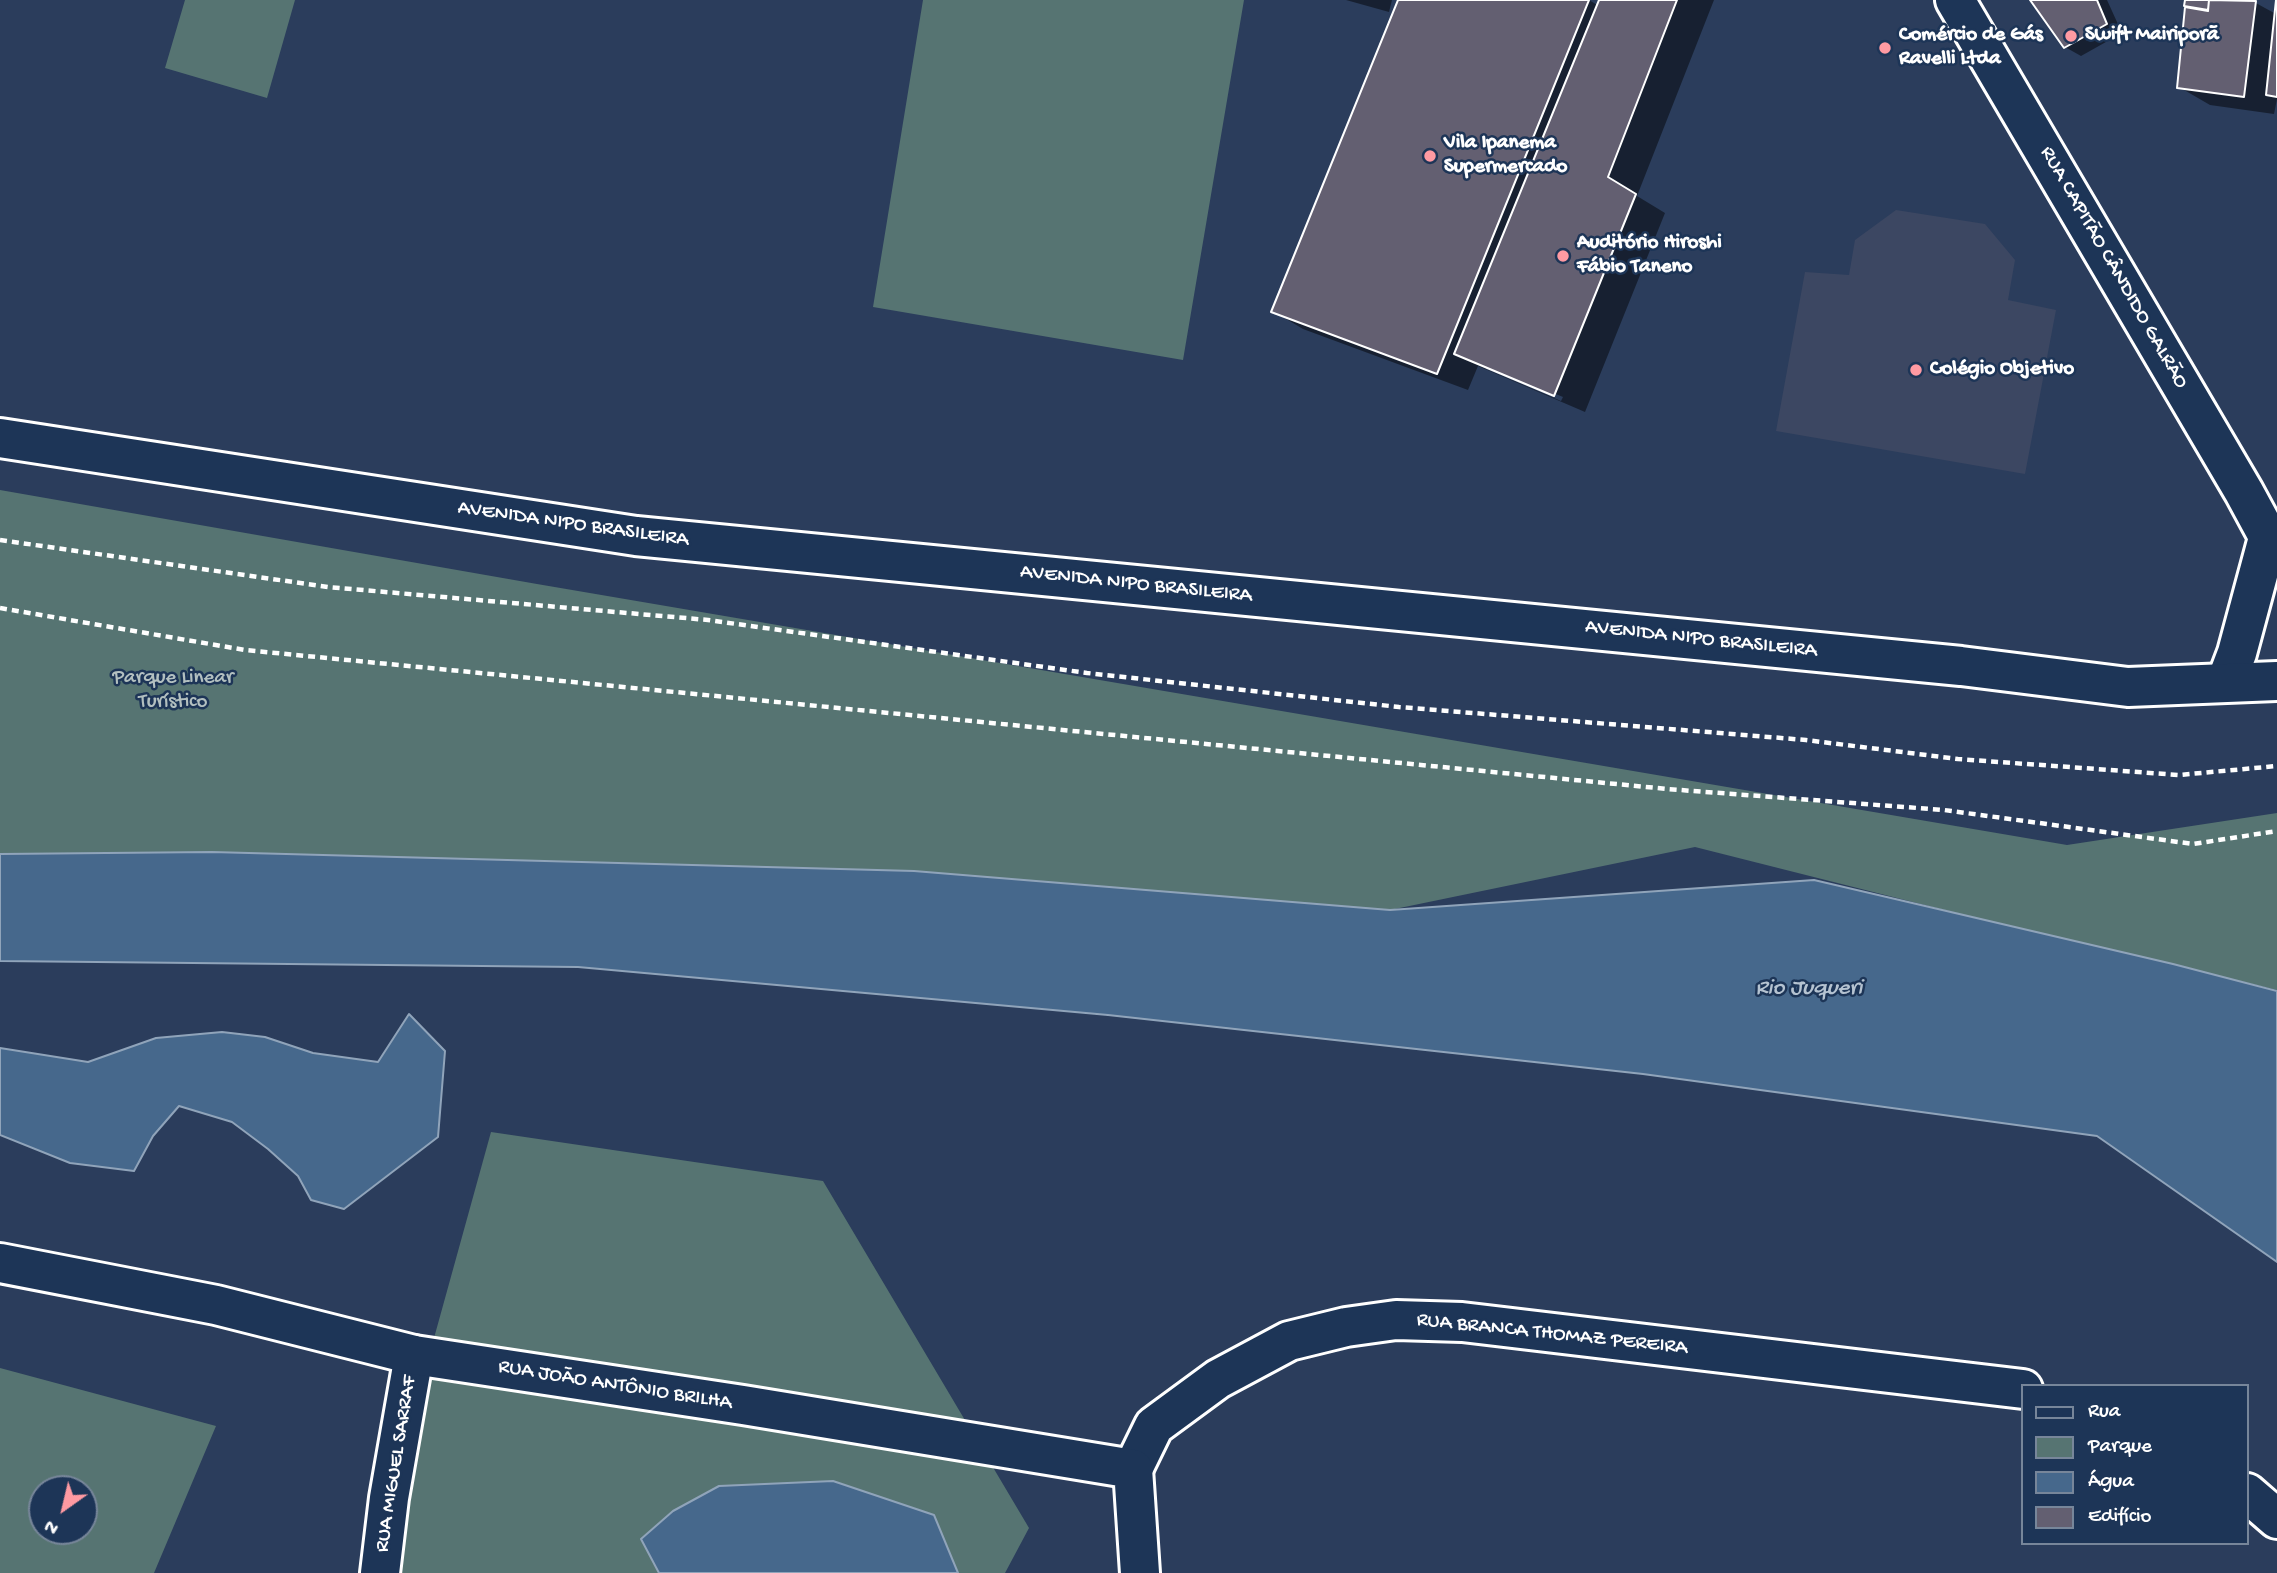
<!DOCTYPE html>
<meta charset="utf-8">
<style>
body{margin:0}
#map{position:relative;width:2277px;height:1573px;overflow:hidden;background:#2b3d5c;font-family:"Gochi Hand",sans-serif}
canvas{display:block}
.legend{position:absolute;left:2021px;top:1384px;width:228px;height:161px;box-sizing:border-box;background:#1d3557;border:2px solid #77869a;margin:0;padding:9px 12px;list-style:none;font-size:21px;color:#fff}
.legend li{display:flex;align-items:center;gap:14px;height:35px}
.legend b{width:35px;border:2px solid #77869a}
.north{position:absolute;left:28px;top:1475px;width:70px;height:70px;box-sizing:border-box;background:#1d3557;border:2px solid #77869a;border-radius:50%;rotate:214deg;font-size:19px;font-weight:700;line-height:28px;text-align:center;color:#fff}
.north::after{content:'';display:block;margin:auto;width:24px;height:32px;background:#ff9aa2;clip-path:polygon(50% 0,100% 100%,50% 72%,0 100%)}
</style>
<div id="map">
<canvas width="2277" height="1573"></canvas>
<ul class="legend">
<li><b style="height:9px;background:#1d3557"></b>Rua</li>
<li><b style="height:19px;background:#567472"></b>Parque</li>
<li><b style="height:19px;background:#46688c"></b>Água</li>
<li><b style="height:19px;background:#635f71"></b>Edifício</li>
</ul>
<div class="north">N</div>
</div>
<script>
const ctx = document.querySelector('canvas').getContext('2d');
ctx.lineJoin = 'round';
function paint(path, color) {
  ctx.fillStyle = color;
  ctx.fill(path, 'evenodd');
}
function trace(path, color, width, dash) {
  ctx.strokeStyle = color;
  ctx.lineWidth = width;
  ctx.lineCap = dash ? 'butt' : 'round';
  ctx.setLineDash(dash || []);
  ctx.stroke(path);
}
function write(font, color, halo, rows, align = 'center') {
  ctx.font = font + ' "Gochi Hand",sans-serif';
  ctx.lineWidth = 5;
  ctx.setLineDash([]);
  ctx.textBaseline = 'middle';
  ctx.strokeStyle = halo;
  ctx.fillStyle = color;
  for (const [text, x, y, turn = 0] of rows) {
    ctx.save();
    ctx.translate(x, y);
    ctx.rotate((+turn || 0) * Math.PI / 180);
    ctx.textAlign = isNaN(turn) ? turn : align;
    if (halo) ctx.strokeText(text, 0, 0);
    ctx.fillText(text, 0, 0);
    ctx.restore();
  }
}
paint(new Path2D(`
 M1896,210L1985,224L2015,260L2008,300L2056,310L2025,474L1776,431L1805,272L1849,275L1855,240Z`), '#3c4762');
paint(new Path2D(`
 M185,0H295L267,98L165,68Z
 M923,0H1244L1183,360L873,307Z
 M0,490L537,584L2067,845L2277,813V990L1988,921L1695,847L1390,910L914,871L0,857Z
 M491,1132L823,1181L1029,1528L1005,1573H369Z
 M0,1368L216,1426L154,1573H0ZM42,1489H84V1531H42Z`), '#567472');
const water = new Path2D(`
 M212,852L914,871L1390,910L1814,880L2173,964L2277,991V1262L2097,1136L1643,1074L1108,1015L578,967L0,961V854Z
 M409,1014L445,1051L438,1137L344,1209L311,1200L298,1176L268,1149L232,1122L179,1106L153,1136L134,1171L70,1163L0,1135V1048L88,1062L156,1038L222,1032L265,1037L313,1053L378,1062Z
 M833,1481L934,1515L958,1573H659L641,1539L673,1511L719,1486Z`);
paint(water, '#46688c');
trace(water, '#90a4ba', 2);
paint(new Path2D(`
 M1346,0H1392L1389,12Z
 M1400,0H1589L1599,6L1601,0H1714L1637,196L1665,213L1585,412L1478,366L1468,390L1303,329L1273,311ZM1486,365L1563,397L1561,401L1486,369Z
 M2032,0H2107L2122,33L2081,56L2065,47Z
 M2187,0H2254V2L2276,14L2277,8V99L2274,114L2210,105L2179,87Z`), '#0007');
const building = new Path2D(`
 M1398,0H1589L1437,374L1271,312Z
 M1599,0H1677L1608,177L1636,194L1554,396L1454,354Z
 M2030,0H2097L2107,24L2064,48Z
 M2185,0H2209L2208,10L2184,6Z
 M2209,0L2256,1L2244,97L2177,88L2185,7L2208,11Z
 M2276,0H2277V97L2266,95Z`);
paint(building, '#635f71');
trace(building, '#fff', 2);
const minor = new Path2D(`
 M1955,0L2244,492L2277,553
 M2226,682L2237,653L2268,538
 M1133,1469L1154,1426L1218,1379L1289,1341L1346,1327L1396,1320L1462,1322L2023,1389
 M2247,1493L2277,1519
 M380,1573L389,1498L414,1355`);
const tertiary = new Path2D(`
 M0,438L636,536L1961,666L2128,687L2277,681
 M0,1263L216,1305L414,1355L743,1405L1133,1469L1140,1573`);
trace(minor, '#fff', 44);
trace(tertiary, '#fff', 44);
trace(new Path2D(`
 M0,540L328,587L708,620L1087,673L1399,707L1806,740L1958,759L2179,775L2277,766
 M0,608L245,650L1667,789L1944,810L2193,844L2277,831`), '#fff', 4.5, [7, 5]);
trace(minor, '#1d3557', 38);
trace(tertiary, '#1d3557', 38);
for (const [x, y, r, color] of [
 [2071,36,7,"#ff9aa2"],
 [1885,48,7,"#ff9aa2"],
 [1430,156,7,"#ff9aa2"],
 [1563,256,7,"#ff9aa2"],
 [1916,370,7,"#ff9aa2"]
]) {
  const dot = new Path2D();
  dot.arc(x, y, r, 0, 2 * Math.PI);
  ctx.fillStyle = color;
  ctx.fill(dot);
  trace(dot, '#1d3557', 2.5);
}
write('bold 21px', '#fff', '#1d3557', [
 ["Comércio de Gás",1899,36],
 ["Ravelli Ltda",1899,60],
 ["Swift Mairiporã",2085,36],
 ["Vila Ipanema",1444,144],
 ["Supermercado",1444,168],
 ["Auditório Hiroshi",1577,244],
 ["Fábio Taneno",1577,268],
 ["Colégio Objetivo",1930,370]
], 'left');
write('21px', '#fff', '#1d3557', [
 ["RUA CAPITÃO CÂNDIDO GALRÃO",2113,268,60],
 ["AVENIDA NIPO BRASILEIRA",573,525,8],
 ["AVENIDA NIPO BRASILEIRA",1136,585,6],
 ["AVENIDA NIPO BRASILEIRA",1701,640,6],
 ["RUA BRANCA THOMAZ PEREIRA",1552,1335,6],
 ["RUA JOÃO ANTÔNIO BRILHA",615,1386,9],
 ["RUA MIGUEL SARRAF",397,1464,-81]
]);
write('21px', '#b3c0c0', '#1d3557', [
 ["Parque Linear",173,679],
 ["Turístico",173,703]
]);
write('italic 23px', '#b5c3d1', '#1d3557', [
 ["Rio Juqueri",1809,989]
]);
</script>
